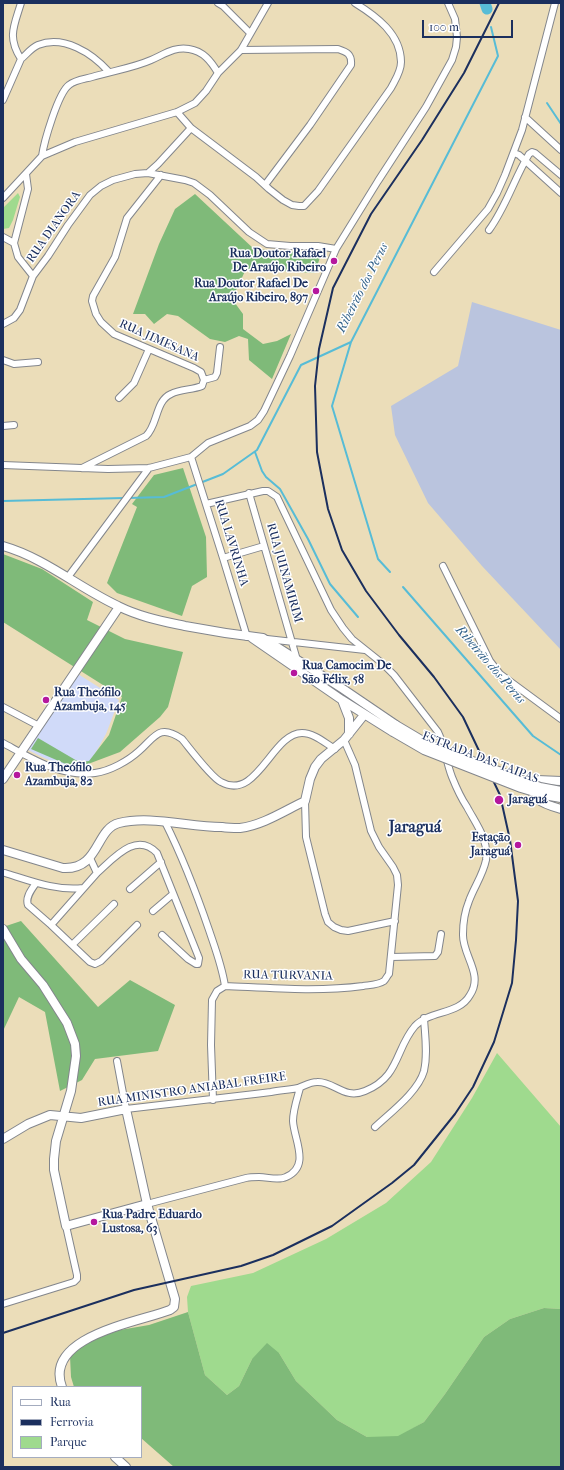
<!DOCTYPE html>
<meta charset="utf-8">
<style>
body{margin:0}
#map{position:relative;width:564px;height:1470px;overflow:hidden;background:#ebddb9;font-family:"IM FELL French Canon",serif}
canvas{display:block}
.frame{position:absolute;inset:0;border:4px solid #1b2f5e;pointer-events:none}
.legend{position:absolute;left:12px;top:1386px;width:130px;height:72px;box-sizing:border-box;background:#fff;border:1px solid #a4acbf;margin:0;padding:5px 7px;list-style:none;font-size:12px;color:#1b2f5e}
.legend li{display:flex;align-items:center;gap:8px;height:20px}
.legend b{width:20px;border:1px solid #a4acbf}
.scale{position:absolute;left:422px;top:20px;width:91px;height:18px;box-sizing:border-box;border:2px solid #1b2f5e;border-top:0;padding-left:5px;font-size:12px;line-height:14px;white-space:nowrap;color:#1b2f5e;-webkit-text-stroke:3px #fff;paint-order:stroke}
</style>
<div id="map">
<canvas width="564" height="1470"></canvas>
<div class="frame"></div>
<ul class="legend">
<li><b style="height:5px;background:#fff"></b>Rua</li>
<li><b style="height:5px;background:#1b2f5e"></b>Ferrovia</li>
<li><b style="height:11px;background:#9fda8e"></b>Parque</li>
</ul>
<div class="scale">100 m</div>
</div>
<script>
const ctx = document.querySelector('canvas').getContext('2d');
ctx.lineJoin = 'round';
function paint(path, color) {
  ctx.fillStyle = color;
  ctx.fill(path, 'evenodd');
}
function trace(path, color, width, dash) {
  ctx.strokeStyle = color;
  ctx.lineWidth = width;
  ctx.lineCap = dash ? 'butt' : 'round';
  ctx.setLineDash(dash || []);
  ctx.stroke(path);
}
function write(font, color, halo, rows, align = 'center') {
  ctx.font = font + ' "IM FELL French Canon",serif';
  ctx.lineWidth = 3;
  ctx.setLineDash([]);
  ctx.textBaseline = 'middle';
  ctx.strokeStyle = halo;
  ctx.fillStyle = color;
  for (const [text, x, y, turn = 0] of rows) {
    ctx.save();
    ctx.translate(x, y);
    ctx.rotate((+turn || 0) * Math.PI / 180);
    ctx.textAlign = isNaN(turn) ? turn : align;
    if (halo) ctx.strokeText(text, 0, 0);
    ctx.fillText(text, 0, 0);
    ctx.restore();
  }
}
paint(new Path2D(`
 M78,674L119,700L106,734L87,768L64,766L44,758L28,750Z`), '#d0daf9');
paint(new Path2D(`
 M472,302L561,330V650L482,566L428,503L395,435L391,406L458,366Z`), '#bac4de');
paint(new Path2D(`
 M18,193L20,197L13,220L9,228L3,229V208Z
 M497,1053L561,1127V1309L544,1308L510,1319L484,1337L445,1394L424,1422L398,1437H367L337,1420L296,1381L279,1353L252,1359L239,1386L227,1395L205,1375L188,1312L187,1297L191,1286L253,1273L326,1239L386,1203L431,1162L472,1098Z`), '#9fda8e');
paint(new Path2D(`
 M195,194L254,249L321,254L315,273L246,269L232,299L243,314V329L263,344L277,341L291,334L272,379L249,360L248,339L239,336L225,342L210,339L178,316L167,314L154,324L145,314H133L159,244L175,209Z
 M183,468L206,537L207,577L192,586L182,616L117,593L107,583L137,507L132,504L154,475Z
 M3,554L42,569L93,602L87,620L125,639L183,652L168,707L160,717L120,752L88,764L68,765L31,749L38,738L79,762L89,761L109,735L122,697L3,622Z
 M21,921L98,1007L130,980L175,1005L158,1051L95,1059L82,1080L60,1091L45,1012L19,997L3,1031V927Z
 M544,1308L561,1309V1467H174L141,1438V1387H74L71,1377L70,1356L89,1339L114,1331L149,1325L188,1312L205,1375L227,1395L239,1386L252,1359L267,1343L279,1353L296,1381L337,1420L367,1437L398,1436L424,1422L445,1394L484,1337L510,1319Z`), '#7fba79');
trace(new Path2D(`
 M547,103L561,124
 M255,452L262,471L266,477L280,489L308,539L330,584L358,617
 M128,498L164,497L223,474L257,450L301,365L351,342
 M3,501L124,498
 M390,572L378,559L332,406L351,342L498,56L491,27
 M403,587L533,736L561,755`), '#57bcd6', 2);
trace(new Path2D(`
 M485,3L487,9`), '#57bcd6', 11);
const street = new Path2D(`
 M218,3L223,6L250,33
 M241,50L338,49C347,52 352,54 351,65L310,125L265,185
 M21,59C26,55 31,48 38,45C64,35 92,53 109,72
 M3,100L21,59C7,37 14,26 21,3
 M177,112L191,128L256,177L269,189L283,200L292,205L299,206H304L318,191L391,88C395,80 401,72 401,62C401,34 376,16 355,3
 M525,117L561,150
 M514,153L519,155L561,193
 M42,156C44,142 58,93 69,85C75,80 85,79 92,77C112,71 133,68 151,60C163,55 175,46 189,49C203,51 211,61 218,73
 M148,173L158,164L191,128
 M26,174L28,189L14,243L18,257L33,276
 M161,175L127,218L115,257L93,296L92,301L96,314L101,322L114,334L194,368L201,372L204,380
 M3,198L42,156L75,142L177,112L195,103L206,91L218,73L241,50L268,3
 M489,230C506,207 514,179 529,154L532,152L535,153L561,175
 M3,237L14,243
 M434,272L488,209L497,193L505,175L522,130L555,3
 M3,324L14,318L20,310L33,276L48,256L68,225L90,195L101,186L113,180L135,174L148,173L185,180L194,183L210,195L249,232L267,244L290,246H318L336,249
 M3,360L14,364L38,362
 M204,380L215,377L217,373L220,347
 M119,398L134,383L149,349
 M3,426L14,425
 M191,457L223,558L247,637
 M3,465L108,469L149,468L191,457L208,443L250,426L258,420L264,411L290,356L336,249L378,181L426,107L452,60L456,47L457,37L455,19L448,3
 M82,468L146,436C158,425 155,401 171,394C180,389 192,390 202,386L204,380
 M249,493L297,660
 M223,558L264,546
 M443,566L490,661L500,674L561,719
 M68,577L149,468
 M267,639L365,650
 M3,707L39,726
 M3,743C31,758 62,778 95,773C110,771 128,761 139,751C155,737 159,723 182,739C191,750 211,777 221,782C257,802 272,733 302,733C314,733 325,743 335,749
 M305,801L306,837L325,914L328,922L334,927L341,930L348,931L395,921
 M165,822C183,858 196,892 209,930C215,948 222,966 225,986
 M90,858L97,873L51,925L90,962L95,964L101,961L137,925
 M5,873C31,881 56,891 83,888
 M97,873C114,858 136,831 157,853L199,958L198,964H196L188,959L162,935
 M36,883C32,889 25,897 28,905L51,925
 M130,889L161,862
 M153,911L173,894
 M72,945L114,904
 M391,957L435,956L438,952L441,934
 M225,986C271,988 317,992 363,986C369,985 378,985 384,981C386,979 387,976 389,974L398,885L397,875L393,867L379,847L371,831L355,765L344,740
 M117,1061L126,1109C175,1103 223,1098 271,1092C280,1090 289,1090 298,1088C304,1086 310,1082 317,1082C334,1081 344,1100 365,1091C400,1077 395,1049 415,1026C430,1010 459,1015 470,995C484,974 462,955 463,934C463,923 465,911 469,901C474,887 483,875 486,860C489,840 476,824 467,807C461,798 456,787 452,777C446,762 445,746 438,732L394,675L382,663L352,639L343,628L331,610L277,497L268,491H263L206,504
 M213,1100L211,1045L212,1000L217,991L225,986
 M375,1127C391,1112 418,1092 424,1071C428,1054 425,1036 424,1018
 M147,1204L246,1178C250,1177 255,1177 259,1177C268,1177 278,1181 286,1177C311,1166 294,1140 293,1121C293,1110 297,1099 300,1088
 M3,1304L74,1282L77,1279V1275L66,1226`);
const secondary = new Path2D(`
 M3,546C45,558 79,588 118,606C140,617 162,621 185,626C211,631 237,635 263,638L343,689L396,725
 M252,638L342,700L393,732
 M342,700L349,718V734
 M3,779L119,607
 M561,781L537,780L533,782C527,800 548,805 561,809
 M3,850L63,868C100,870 95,829 119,823C150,815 189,827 222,827C228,828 234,828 240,828C263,825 284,811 305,801L310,779L315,767L321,759L344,740L364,715
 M3,929L21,959L43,985L67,1023L75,1044L76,1056L71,1091L56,1141L54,1159V1170L66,1226L147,1204
 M3,1139L28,1124L50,1115L81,1118L126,1109L147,1204L175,1299L174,1307L170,1310C139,1322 43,1336 62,1387
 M115,1457L126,1467`);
trace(street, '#83868c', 8);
trace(secondary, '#83868c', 10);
trace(street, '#fff', 6);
trace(secondary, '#fff', 8);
trace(new Path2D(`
 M3,1333L134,1290L241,1266L273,1255L332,1226L392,1183L414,1165L455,1114L473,1087L494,1042L512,983L516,940L518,901L510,840L500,795L463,717L434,677L399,635L366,591L342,550L328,509L317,452L315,386L319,349L333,288L371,214L422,140L464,73L499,3`), '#1b2f5e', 2);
const secondaryBridge = new Path2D(`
 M396,725L428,744L540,787L561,791
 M393,732L424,750L521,788L544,795L561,798`);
trace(secondaryBridge, '#83868c', 10, []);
trace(secondaryBridge, '#fff', 8);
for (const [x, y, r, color] of [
 [334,261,4,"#b5179e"],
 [316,291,4,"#b5179e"],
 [294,673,4,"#b5179e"],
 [46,700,4,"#b5179e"],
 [17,775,4,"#b5179e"],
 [499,800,5,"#b5179e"],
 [518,845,4,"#b5179e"],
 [94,1222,4,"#b5179e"]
]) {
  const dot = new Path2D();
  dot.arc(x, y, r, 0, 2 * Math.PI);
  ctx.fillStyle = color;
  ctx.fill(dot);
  trace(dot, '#fff', 1.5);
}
write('12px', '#1b2f5e', '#fff', [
 ["RUA DIANORA",54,227,-55],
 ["RUA JIMESANA",159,341,24],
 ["RUA LAVRINHA",231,543,73],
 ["RUA JUINAMIRIM",284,573,74],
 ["ESTRADA DAS TAIPAS",480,758,21],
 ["RUA TURVANIA",288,976,1],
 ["RUA MINISTRO ANIABAL FREIRE",192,1090,-8]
]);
write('bold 12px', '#1b2f5e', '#fff', [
 ["Rua Doutor Rafael",326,254,"right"],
 ["De Araújo Ribeiro",326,268,"right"],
 ["Rua Doutor Rafael De",308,284,"right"],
 ["Araújo Ribeiro, 897",308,298,"right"],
 ["Rua Camocim De",302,666],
 ["São Félix, 58",302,680],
 ["Rua Theófilo",54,693],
 ["Azambuja, 145",54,707],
 ["Rua Theófilo",25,768],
 ["Azambuja, 82",25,782],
 ["Jaraguá",508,800],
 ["Estação",510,838,"right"],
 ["Jaraguá",510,852,"right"],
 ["Rua Padre Eduardo",102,1215],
 ["Lustosa, 63",102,1229]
], 'left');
write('italic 13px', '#306088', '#fff', [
 ["Ribeirão dos Perus",363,288,-63],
 ["Ribeirão dos Perus",490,665,49]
]);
write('bold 16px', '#1b2f5e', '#fff', [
 ["Jaraguá",415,828]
]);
</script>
